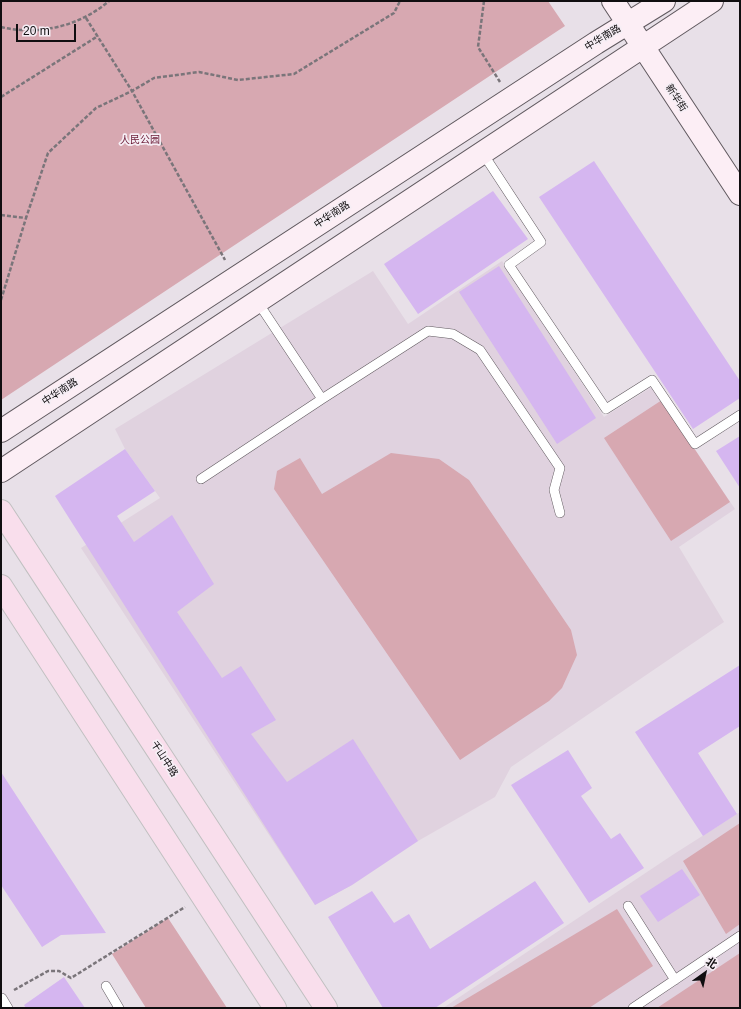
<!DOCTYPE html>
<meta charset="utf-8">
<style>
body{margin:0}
#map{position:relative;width:741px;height:1009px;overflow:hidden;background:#e8e0e8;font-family:Helvetica,"Noto Sans SC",sans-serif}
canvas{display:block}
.frame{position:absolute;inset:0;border:2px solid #100e10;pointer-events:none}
.north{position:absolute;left:685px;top:953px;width:40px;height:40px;-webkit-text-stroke:3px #f6eef5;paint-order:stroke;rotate:33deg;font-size:11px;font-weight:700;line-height:16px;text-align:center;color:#100e10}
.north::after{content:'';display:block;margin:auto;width:14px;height:18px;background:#100e10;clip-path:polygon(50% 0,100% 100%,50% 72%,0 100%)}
.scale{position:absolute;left:16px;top:24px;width:60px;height:18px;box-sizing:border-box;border:2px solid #100e10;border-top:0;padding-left:5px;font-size:12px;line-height:14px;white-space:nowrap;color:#100e10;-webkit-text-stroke:3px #f6eef5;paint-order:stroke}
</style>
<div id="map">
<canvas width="741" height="1009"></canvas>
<div class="frame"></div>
<div class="north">北</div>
<div class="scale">20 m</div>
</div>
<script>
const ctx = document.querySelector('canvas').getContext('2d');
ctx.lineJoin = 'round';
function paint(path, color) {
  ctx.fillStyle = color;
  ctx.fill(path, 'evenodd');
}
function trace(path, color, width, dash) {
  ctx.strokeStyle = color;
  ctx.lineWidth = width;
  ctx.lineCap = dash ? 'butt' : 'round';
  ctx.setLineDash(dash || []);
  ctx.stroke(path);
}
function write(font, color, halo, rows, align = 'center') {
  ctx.font = font + ' Helvetica,"Noto Sans SC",sans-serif';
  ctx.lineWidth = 3.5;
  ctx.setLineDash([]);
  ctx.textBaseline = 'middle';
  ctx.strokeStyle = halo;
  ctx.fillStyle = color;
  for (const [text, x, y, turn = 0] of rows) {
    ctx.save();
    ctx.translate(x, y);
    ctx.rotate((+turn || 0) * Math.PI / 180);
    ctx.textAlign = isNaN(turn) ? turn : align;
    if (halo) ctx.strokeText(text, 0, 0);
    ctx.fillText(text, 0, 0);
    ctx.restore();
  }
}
paint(new Path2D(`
 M502,261L604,417L652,387L735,509L679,547L724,622L511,767L495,797L418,841L352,885L315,905L81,548L160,498L125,449L115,429L373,271L408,324Z
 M740,812V1008H443L674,854Z`), '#e0d2df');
paint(new Path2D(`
 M1,1H548L565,26L1,400Z
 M662,400L730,502L671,541L604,438Z
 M391,453L439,459L469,480L571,630L577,655L562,688L549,701L460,760L274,489L277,471L300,458L322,494Z
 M740,823V924L726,934L683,861Z
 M617,909L653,966L589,1008H451Z
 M168,918L227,1008H146L112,954Z
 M740,953V1008H657Z`), '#d7a8b1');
paint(new Path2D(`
 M594,161L740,381V398L693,429L539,197Z
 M493,191L528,239L418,314L384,264Z
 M499,266L596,418L557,444L459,292Z
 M740,436V488L716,451Z
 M125,449L155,491L117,516L134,542L172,515L214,584L177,612L222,678L241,666L276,720L251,734L287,782L353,739L418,841L352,885L315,905L55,496Z
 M740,665V726L698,753L737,814L703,836L635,732Z
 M568,750L592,788L581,796L611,839L620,833L644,868L589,903L511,785Z
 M1,772L106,933L61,935L42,947L1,885Z
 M682,869L700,895L658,922L640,896Z
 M535,881L564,923L435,1008H383L328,917L372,891L394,923L409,914L430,949Z
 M64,977L85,1008H26L24,1005Z`), '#d5b6f0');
const lane = new Path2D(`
 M482,152L541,242L509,265L606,409L652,380L695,444L740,415
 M257,301L322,399
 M201,479L322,399L428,331L453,334L480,350L560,468L554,490L560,513
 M628,906L675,980
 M106,986L119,1008
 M2,998L8,1008
 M633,1008L740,936`);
const secondary = new Path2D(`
 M613,1L740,194
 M1,431L596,43L664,1
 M1,471L712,1`);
const primary = new Path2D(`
 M1,511L326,1008
 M1,586L275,1008`);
trace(lane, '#60595f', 10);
trace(secondary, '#60595f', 24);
trace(primary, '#c1c0c1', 24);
trace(new Path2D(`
 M484,1L478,47L500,82
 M86,18L132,91L225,260
 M1,27C39,36 80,26 109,1
 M1,97L98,36
 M1,215L26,218L48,153L96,108L132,91L154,78L199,72L238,80L294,74L394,13L400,1
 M1,300L26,218
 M14,990L48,971H59L71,978L185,907`), '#7a757a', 2.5, [4, 2]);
trace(lane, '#fff', 9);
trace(secondary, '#fceef5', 22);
trace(primary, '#f9deec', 22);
write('10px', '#100e10', '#f6eef5', [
 ["中华南路",603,38,-31],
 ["新华街",676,98,57],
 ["中华南路",332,215,-33],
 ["中华南路",60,392,-33],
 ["千山中路",164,759,57]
]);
write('10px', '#6a1934', '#f6eef5', [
 ["人民公园",140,140]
]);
</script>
